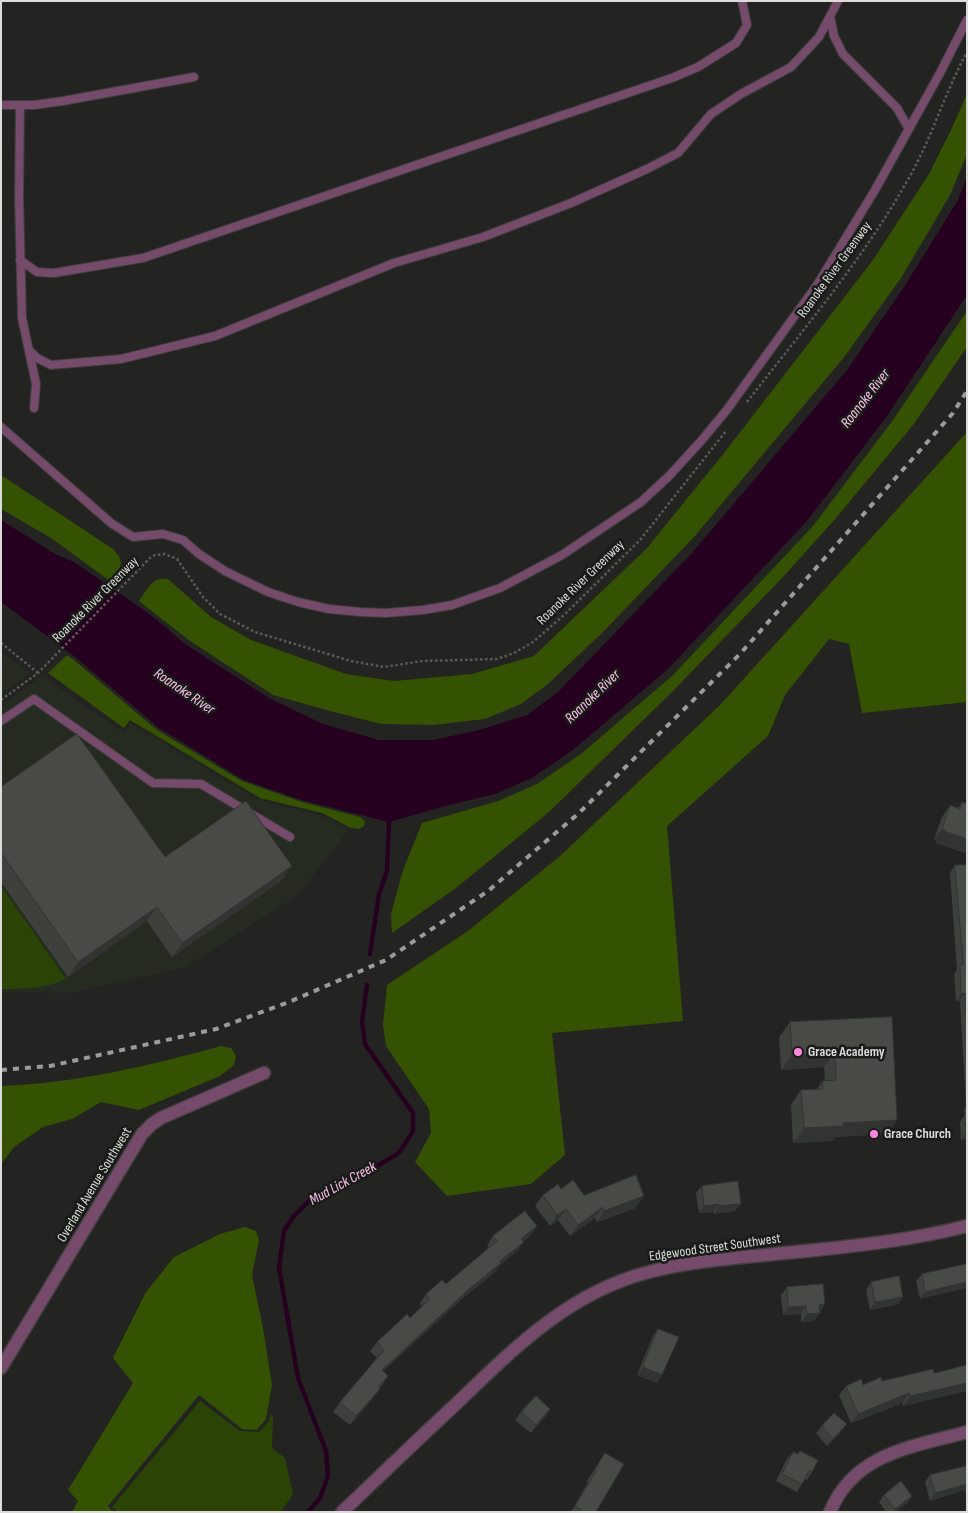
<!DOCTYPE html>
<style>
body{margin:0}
#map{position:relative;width:968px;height:1513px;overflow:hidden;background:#232421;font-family:"Sofia Sans Condensed",sans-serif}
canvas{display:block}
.frame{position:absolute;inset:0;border:2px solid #dcdddb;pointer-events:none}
</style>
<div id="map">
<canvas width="968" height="1513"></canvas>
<div class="frame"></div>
</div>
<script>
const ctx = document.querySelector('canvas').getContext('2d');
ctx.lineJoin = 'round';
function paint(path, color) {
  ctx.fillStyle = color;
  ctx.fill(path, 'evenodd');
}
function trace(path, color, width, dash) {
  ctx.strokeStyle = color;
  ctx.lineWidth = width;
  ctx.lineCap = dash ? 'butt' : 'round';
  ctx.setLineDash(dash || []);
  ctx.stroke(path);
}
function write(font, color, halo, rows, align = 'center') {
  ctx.font = font + ' "Sofia Sans Condensed",sans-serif';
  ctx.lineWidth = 5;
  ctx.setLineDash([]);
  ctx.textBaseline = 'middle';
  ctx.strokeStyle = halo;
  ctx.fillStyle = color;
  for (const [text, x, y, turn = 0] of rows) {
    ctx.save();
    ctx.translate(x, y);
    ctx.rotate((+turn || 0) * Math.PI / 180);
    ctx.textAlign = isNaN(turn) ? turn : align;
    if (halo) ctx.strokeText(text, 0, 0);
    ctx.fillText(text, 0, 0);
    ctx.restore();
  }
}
paint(new Path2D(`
 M1,652L30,673L1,694Z
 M42,676L124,733L130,723L258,800L322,816L349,829L299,894L186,967L70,993L1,992V706Z`), '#262b22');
paint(new Path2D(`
 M1,886L66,979C45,989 25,989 1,989Z
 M200,1401L240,1431L259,1432L269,1421L270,1415H273L272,1448L285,1458L293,1494L281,1512H118L112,1507Z`), '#2b4405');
paint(new Path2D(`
 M967,94V154L950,195L901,278L845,356L694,537L603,632L548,684L521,704L485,719L433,725L381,724L330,711L273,695L190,641L139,601C148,589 151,577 168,579L211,617L251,640L346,674L394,681L472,674L534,656L647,548L724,453L873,260L929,174L951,130Z
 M967,311V347L913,425L836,518L784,576L672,692L549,812L456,888L392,933L391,914L403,870L422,823L498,801L537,784L581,754L673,675L813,526L893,420Z
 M967,432V702L862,713L849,644L829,639L785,695L768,736L667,826L683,1021L552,1033L565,1155L531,1184L447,1196L415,1162L431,1133L429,1109L386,1046L383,1025L387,985L468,931L560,856L721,704Z
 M1,475L113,549L119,556L121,563L118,573L110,581L51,538L1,509Z
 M67,655L74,660L157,730L242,781L302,802L360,817L365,821L364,826L359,829L351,828L322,813L260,798L130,720L124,728L48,673Z
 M221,1046L231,1048L236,1056L234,1065L220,1076L139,1110L101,1102L72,1119L43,1127L14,1147L1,1164V1086C76,1083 149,1066 221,1046Z
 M245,1227L256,1231L259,1240L252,1275L263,1328L272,1385L266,1419L257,1430L242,1429L199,1395L108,1506L113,1512H72L78,1501L68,1490L133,1383L113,1358L146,1292L174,1257L220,1234Z`), '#345201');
paint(new Path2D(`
 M967,177V295L887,416L807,521L668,669L573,750L532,778L495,794L449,805L389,822L301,800L244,780L159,728L74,656L1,602V520L55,554L74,562L151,615L185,644L269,698L323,724L379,740H433L479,730L527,715L558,692L692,553L847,370L904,287L958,200Z`), '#26001f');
trace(new Path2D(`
 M370,954L379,894L387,871L389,822L392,816
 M308,1512L320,1498L328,1476L326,1451L298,1378L279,1268L284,1231L293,1217L309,1201L377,1166L399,1153L413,1131V1113L365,1044L362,1022L367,985`), '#26001f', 4.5);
const service = new Path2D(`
 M830,16L834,36L843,54L897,108L909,129
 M1,105H34L63,101L194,77
 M20,105L19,198L22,318L36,384L34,408
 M20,260L37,272L54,273L143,258L672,78L698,67L736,43L747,25L742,1
 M30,351L37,358L51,365L121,359L215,336L394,263L483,237L571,203L647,169L678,153L711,114L741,94L791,67L819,37L838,1
 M1,427L111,523L133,537L163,534L183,540L199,554L225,571L268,592L298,602L329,609L361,612L386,613L423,610L452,605L500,588L562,555L641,502L669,476L701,441L726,411L817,285L875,190L940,73L967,20
 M1,721L34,699L153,783L201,784L290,837`);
const minor = new Path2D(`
 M1,1368L142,1134L152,1124L161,1118L264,1073
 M830,1512C854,1453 912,1447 967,1432`);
const tertiary = new Path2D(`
 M342,1512C380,1476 417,1440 455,1405C512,1350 569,1292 649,1272C686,1262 726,1259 765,1255C833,1248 900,1243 967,1226`);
trace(service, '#3d3e3b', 10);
trace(minor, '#3d3e3b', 15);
trace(tertiary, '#3d3e3b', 15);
trace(new Path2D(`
 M747,402C802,331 861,262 906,183C931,141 944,94 967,52
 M1,643L38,673
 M1,700L38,673L150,558L155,555L165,554L177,559L203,597L220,614L255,632L351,661L384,667L422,661L497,659L514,653L533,642L563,616L640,540L726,431`), '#5b5c59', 2.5, [2.5, 2.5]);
trace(service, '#754a6a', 8);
trace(minor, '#754a6a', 12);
trace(tertiary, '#754a6a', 12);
trace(new Path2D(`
 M1,1070L50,1066L216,1029L289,1002L386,960L488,891L579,813L740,654L953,413L967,391`), '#9b9c99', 4, [6, 6]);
paint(new Path2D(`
 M1,787L165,857L281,881L172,957L147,921L68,977L1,882Z
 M962,802L965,853L936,843L937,841L934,840L942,817L950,805L958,808Z
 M955,865H967V1147L966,1139L961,1140L960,1122L965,1115L964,1109L966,1106L960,1001H956L954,974L957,970L950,873Z
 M892,1017L897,1120L887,1134L835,1137L832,1141L793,1143L791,1105L801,1090L817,1089L822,1081H825L824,1067L781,1070L779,1037L790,1022Z
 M702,1186L735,1211L714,1214L713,1212L699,1213L696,1193Z
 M561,1189L584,1195L636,1208L597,1222L595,1218L570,1236L558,1220L550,1226L535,1206L543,1195Z
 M531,1235L523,1241L517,1251L500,1265L495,1272L462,1299L383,1371L388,1376L373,1398L350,1425L333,1412L340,1402L377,1358L370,1351L377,1342L410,1318L422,1306L420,1303L426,1294L446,1284L489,1248L487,1245L493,1236Z
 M967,1264L920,1299L916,1281L922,1274Z
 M871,1282L903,1297L898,1304L870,1310L866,1290Z
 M787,1287L825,1304L814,1321L801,1322V1314L783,1315L781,1295Z
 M658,1329L662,1375L657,1383L637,1375L653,1336Z
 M967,1365V1389L966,1391L903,1406V1403L851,1423L839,1395L846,1386L863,1385L934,1373Z
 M550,1409L545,1417L531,1433L515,1420L521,1412Z
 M822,1426L841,1432L827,1446L816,1433Z
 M793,1452L812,1472L807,1480L805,1479L797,1492L776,1481L787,1459Z
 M605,1453L596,1512H571L588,1482L587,1481Z
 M967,1466V1497L965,1490L930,1501L925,1482L930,1475Z
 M884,1495L912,1496L907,1503L896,1512H886L879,1502Z`), '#3e403c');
paint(new Path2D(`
 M942,829L945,830L937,841L934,840Z
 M944,831L967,839V850L965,853L936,843Z
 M292,866L281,881L172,957L182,943Z
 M157,907L147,921L68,977L78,962Z
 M965,993L960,1001H956L961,994Z
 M835,1053L824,1067L781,1070L792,1055Z
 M897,1120L887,1134L835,1137L832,1141L793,1143L804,1128L843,1123Z
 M966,1132H967V1138L966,1139L961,1140Z
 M644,1196L636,1208L597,1222L604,1211Z
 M719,1204L713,1212L699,1213L704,1206Z
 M741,1204L735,1211L714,1214L719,1206Z
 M603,1207L595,1218L570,1236L578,1225Z
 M566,1209L558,1220L550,1226L557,1215Z
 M537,1226L531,1235L515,1248L521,1239Z
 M524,1242L517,1251L500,1265L495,1272L462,1299L375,1379L382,1370L500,1261Z
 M967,1282V1288L920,1299L925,1292Z
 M903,1297L898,1304L870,1310L875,1302Z
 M825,1304L819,1312V1305Z
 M806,1306L801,1314L783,1315L788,1307Z
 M820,1313L814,1321L801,1322L807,1314Z
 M643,1367L662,1375L657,1383L637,1375Z
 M967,1383V1389L966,1391L903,1406L910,1396Z
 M380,1389L373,1398L350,1425L356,1416Z
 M909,1393L903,1403L851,1423L858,1414Z
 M550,1409L545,1417L531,1433L536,1425Z
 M847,1424L841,1432L827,1446L833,1439Z
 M967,1484V1488L965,1490L930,1501L935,1493Z
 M912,1496L907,1503L896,1512H894L895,1509Z`), '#323431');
const building = new Path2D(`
 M77,734L165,857L246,801L292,866L182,943L157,907L78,962L1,853V787Z
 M962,802L967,804V839L944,831L945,830L942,829L950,805L960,809Z
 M955,865H967V1023L965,993L961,994L960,966L963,964Z
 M892,1017L897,1120L843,1123V1126L804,1128L801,1090L823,1089L822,1081L836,1080L835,1053L792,1055L790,1022Z
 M965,1114H967V1132H966Z
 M636,1175L644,1196L604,1211L603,1207L578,1225L566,1209L557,1215L543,1195L558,1184L561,1189L573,1180L584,1195Z
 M738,1181L741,1204L719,1206V1204L704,1206L702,1186Z
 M525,1211L537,1226L521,1239L524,1242L500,1261L501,1263L468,1290L382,1370L388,1376L378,1387L380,1389L356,1416L340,1402L384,1350L377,1342L407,1314L410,1318L430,1299L426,1294L442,1280L446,1284L497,1241L493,1236Z
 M967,1264V1282L925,1292L922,1274Z
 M899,1276L903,1297L875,1302L871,1282Z
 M823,1284L825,1304L819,1305L820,1313L807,1314L806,1306L788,1307L787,1287Z
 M658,1329L679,1337L662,1375L643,1367Z
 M967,1365V1383L910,1396L909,1393L858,1414L846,1386L861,1379L863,1385L881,1377L882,1381L933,1369L934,1373Z
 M536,1396L550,1409L536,1425L521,1412Z
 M834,1413L847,1424L833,1439L822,1426Z
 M800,1451L818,1460L812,1472L809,1471L802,1484L782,1474L793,1452L798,1454Z
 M605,1453L624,1464L596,1512H584L575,1506L596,1471L595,1470Z
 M967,1466V1484L935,1493L930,1475Z
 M901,1481L912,1496L895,1509L884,1495Z`);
paint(building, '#484a46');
trace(building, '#323431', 1);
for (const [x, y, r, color] of [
 [798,1052,5,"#fd86e1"],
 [874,1134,5,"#fd86e1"]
]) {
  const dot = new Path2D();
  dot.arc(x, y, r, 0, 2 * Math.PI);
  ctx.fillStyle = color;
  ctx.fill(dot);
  trace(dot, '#191b18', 2);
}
write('14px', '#dcdddb', '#191b18', [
 ["Roanoke River Greenway",835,270,-54],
 ["Roanoke River Greenway",581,583,-44],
 ["Roanoke River Greenway",96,600,-45],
 ["Overland Avenue Southwest",95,1185,-59],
 ["Edgewood Street Southwest",715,1248,-8]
]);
write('bold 14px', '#dcdddb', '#191b18', [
 ["Grace Academy",808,1052],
 ["Grace Church",884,1134]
], 'left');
write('italic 15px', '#fac2ea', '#191b18', [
 ["Roanoke River",866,399,-52],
 ["Roanoke River",184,692,34],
 ["Roanoke River",593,697,-44],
 ["Mud Lick Creek",343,1184,-29]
]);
</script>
